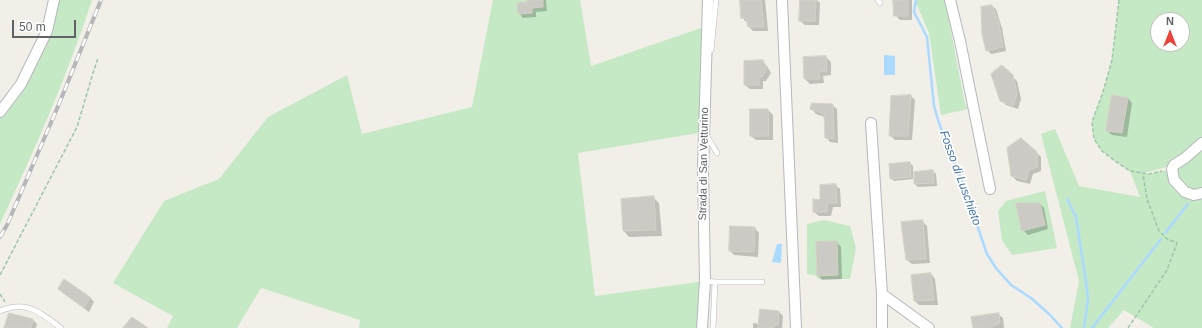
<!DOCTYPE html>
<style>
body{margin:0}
#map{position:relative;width:1202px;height:328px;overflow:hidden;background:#f1efe8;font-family:Arial,sans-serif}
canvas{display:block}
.north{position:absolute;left:1150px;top:12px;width:40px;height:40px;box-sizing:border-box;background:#fff;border:1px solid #bfc1c3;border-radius:50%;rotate:0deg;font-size:11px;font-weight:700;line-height:16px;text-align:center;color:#5f6368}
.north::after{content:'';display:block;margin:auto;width:14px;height:18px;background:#ea4335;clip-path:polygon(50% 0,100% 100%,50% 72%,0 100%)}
.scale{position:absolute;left:12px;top:20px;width:64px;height:18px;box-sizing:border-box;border:2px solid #5f6368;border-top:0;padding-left:5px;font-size:12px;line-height:14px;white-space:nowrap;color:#5f6368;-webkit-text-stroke:3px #fff;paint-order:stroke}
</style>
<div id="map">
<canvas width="1202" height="328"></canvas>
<div class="north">N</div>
<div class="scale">50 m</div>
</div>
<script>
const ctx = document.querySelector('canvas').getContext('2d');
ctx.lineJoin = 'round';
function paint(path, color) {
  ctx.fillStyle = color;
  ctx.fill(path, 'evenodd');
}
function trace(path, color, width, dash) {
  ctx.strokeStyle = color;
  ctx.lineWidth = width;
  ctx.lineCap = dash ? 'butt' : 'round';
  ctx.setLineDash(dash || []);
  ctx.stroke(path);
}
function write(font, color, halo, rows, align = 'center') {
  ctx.font = font + ' Arial,sans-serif';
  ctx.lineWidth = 3.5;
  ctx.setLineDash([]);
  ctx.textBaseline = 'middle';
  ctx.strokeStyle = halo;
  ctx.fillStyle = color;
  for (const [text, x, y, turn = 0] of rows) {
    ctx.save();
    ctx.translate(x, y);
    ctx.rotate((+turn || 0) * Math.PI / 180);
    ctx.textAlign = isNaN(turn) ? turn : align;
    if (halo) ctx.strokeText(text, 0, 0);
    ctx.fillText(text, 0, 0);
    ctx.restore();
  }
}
paint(new Path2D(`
 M54,0H92C67,77 34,151 0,224V112L21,84Z
 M493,0H580L591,66L707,26L704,132L578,153L595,296L705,281L702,328H359L360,320L261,288L237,328H167L173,316L113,283L164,201L219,179L268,117L347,75L362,134L472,107Z
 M915,0H945L965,104L968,109L941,115L929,33Z
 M1119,0H1202V328H1154L1124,310L1108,328H1070L1079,281L1041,134L1055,129L1079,186L1140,197L1130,171L1115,161L1102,151L1094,139L1092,122L1103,92L1112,60ZM1158,20H1182V44H1158ZM1174,165L1172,169L1149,174L1144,173Z
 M1045,191L1057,248L1012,255L1002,240L998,211L1006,201Z
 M824,220L850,226L856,248L850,279H818L817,276L807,274V224Z`), '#c5e8c5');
paint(new Path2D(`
 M884,55L895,56V75H884Z
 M777,244H782L781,263L772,262Z`), '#aadaff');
paint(new Path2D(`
 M527,0H546L547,11L536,12V17L523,18L519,13L528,3Z
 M741,0H765L768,31H753L749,27L748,22H746L742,17Z
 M801,0H817L820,3L819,25H805L800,21Z
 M894,0H912V20H900L895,15Z
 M992,6L996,9L1002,28L1006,51L991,54L987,50Z
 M826,57L831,62V75L823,76L824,83L810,84L805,79L804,58Z
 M762,61L767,66L771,73L766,81H763V89H750L745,85Z
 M1012,76L1017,81L1021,99L1018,109L1006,105L1001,100Z
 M911,96L915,100L912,140H895L890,135Z
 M1128,98L1132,103L1127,137L1112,135L1107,131Z
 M832,105L837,109L838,143L830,142L826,137L825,117L816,114L812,109Z
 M768,110L773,115V140H756L751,136Z
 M1036,152L1041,157V171L1033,174L1030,184L1017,181L1012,176Z
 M910,163L913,166V179L894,181L891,178Z
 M933,171L936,174L937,186L918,187L915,184Z
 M835,185L840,189L841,207H833L831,216H819L814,212L821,201Z
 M653,197L659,203L662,236L629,237L624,231Z
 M1040,204L1044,208L1048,229L1028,235L1023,230Z
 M922,221L927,226L930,263L912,264L907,260Z
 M755,228L759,233L758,257L734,255L730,251Z
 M837,242L841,247L842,279L822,280L818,275Z
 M931,274L935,279L938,305H919L915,301Z
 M60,289L90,297L94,302L89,312L64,294Z
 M779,312L783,316L782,328H753V323L760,324Z
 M10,314L33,320L37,324L36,328H6Z
 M998,314L1003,318L1004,328H974Z`), '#0003');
trace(new Path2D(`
 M916,0L914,12L927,37L934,106L939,123L963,184L987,254L996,268L1011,285L1031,298L1049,314L1062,328
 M1067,199L1076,217L1086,282L1088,299L1084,328
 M1165,233L1188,204
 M1092,328L1161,239`), '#aadaff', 2.5);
const building = new Path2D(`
 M526,0H543V7L532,8V13L518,14L517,3L527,2Z
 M740,0H761L764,27H748L746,18H741Z
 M800,0H816L815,21H799Z
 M893,0H908V16H894Z
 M992,5L999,23L1003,47L986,51L982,34L981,7Z
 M826,56L827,71L819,72L820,79H804L803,57Z
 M763,60L767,68L762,77H759V85H744V61Z
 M1002,65L1013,75L1017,94L1013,106L1000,101L991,74Z
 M911,95L908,136H889L891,96Z
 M1112,95L1128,98L1122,133L1106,131Z
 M812,103L833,104L834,139L825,138L824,114L810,109Z
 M750,109H768L769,136H750Z
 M1021,138L1037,152V167L1029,170L1026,180L1011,176L1007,148Z
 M910,162L911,177L890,179L889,164Z
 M933,170L934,183L914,184V172Z
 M836,184L837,203H828L827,212H813V199L820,200V185Z
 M654,196L656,230L623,231L621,199Z
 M1016,203H1040L1045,225L1022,231Z
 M923,220L926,259L906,260L901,222Z
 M730,226L755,227L754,252L729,251Z
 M837,241L838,275L817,276L816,242Z
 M931,273L934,300L914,301L911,275Z
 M64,279L90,297L84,308L58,289Z
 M760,309L779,311L778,325H774L773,328H758Z
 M9,313L33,319L31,328H4Z
 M999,313L1000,323L988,328H973L971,317Z
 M132,317L148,328H123Z`);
paint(building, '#cccac5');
trace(building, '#d6d1c6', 1);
const lane = new Path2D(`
 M878,0L880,3
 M711,50L716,0
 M706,135L717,153
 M705,281L715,282L713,328
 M715,282H762
 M0,311C27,300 40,312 61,328`);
const street = new Path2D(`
 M782,0L796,328
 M950,0L960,41L990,189
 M0,112L21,84L47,31L54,0
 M871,123L882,294V328
 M1202,143L1185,158L1174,165L1172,169L1174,180L1185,192L1194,195L1202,193
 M882,294L929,328
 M702,328L705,281L703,170L708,0`);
trace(lane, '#b5b8bc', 6);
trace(street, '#b5b8bc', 12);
trace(new Path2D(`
 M1119,0L1112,60L1103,92L1092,122L1094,139L1102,151L1115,161L1130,171L1149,174L1162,171
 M0,275L77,127L93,73L98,58
 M0,294L5,302
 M1128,328L1167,270L1177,243L1167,239L1159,231L1147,199L1143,174`), '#9cc7a9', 1.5, [4, 2]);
trace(lane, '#fff', 5);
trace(street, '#fff', 10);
const rail = new Path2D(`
 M0,237L7,225L59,104L101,0`);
trace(rail, '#b6b7b8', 4);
trace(rail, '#fff', 2.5, [8]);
write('11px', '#5f6368', '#fff', [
 ["Strada di San Vetturino",704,164,-89]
]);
write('italic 12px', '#4174aa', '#fff', [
 ["Fosso di Luschieto",960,178,70]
]);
</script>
